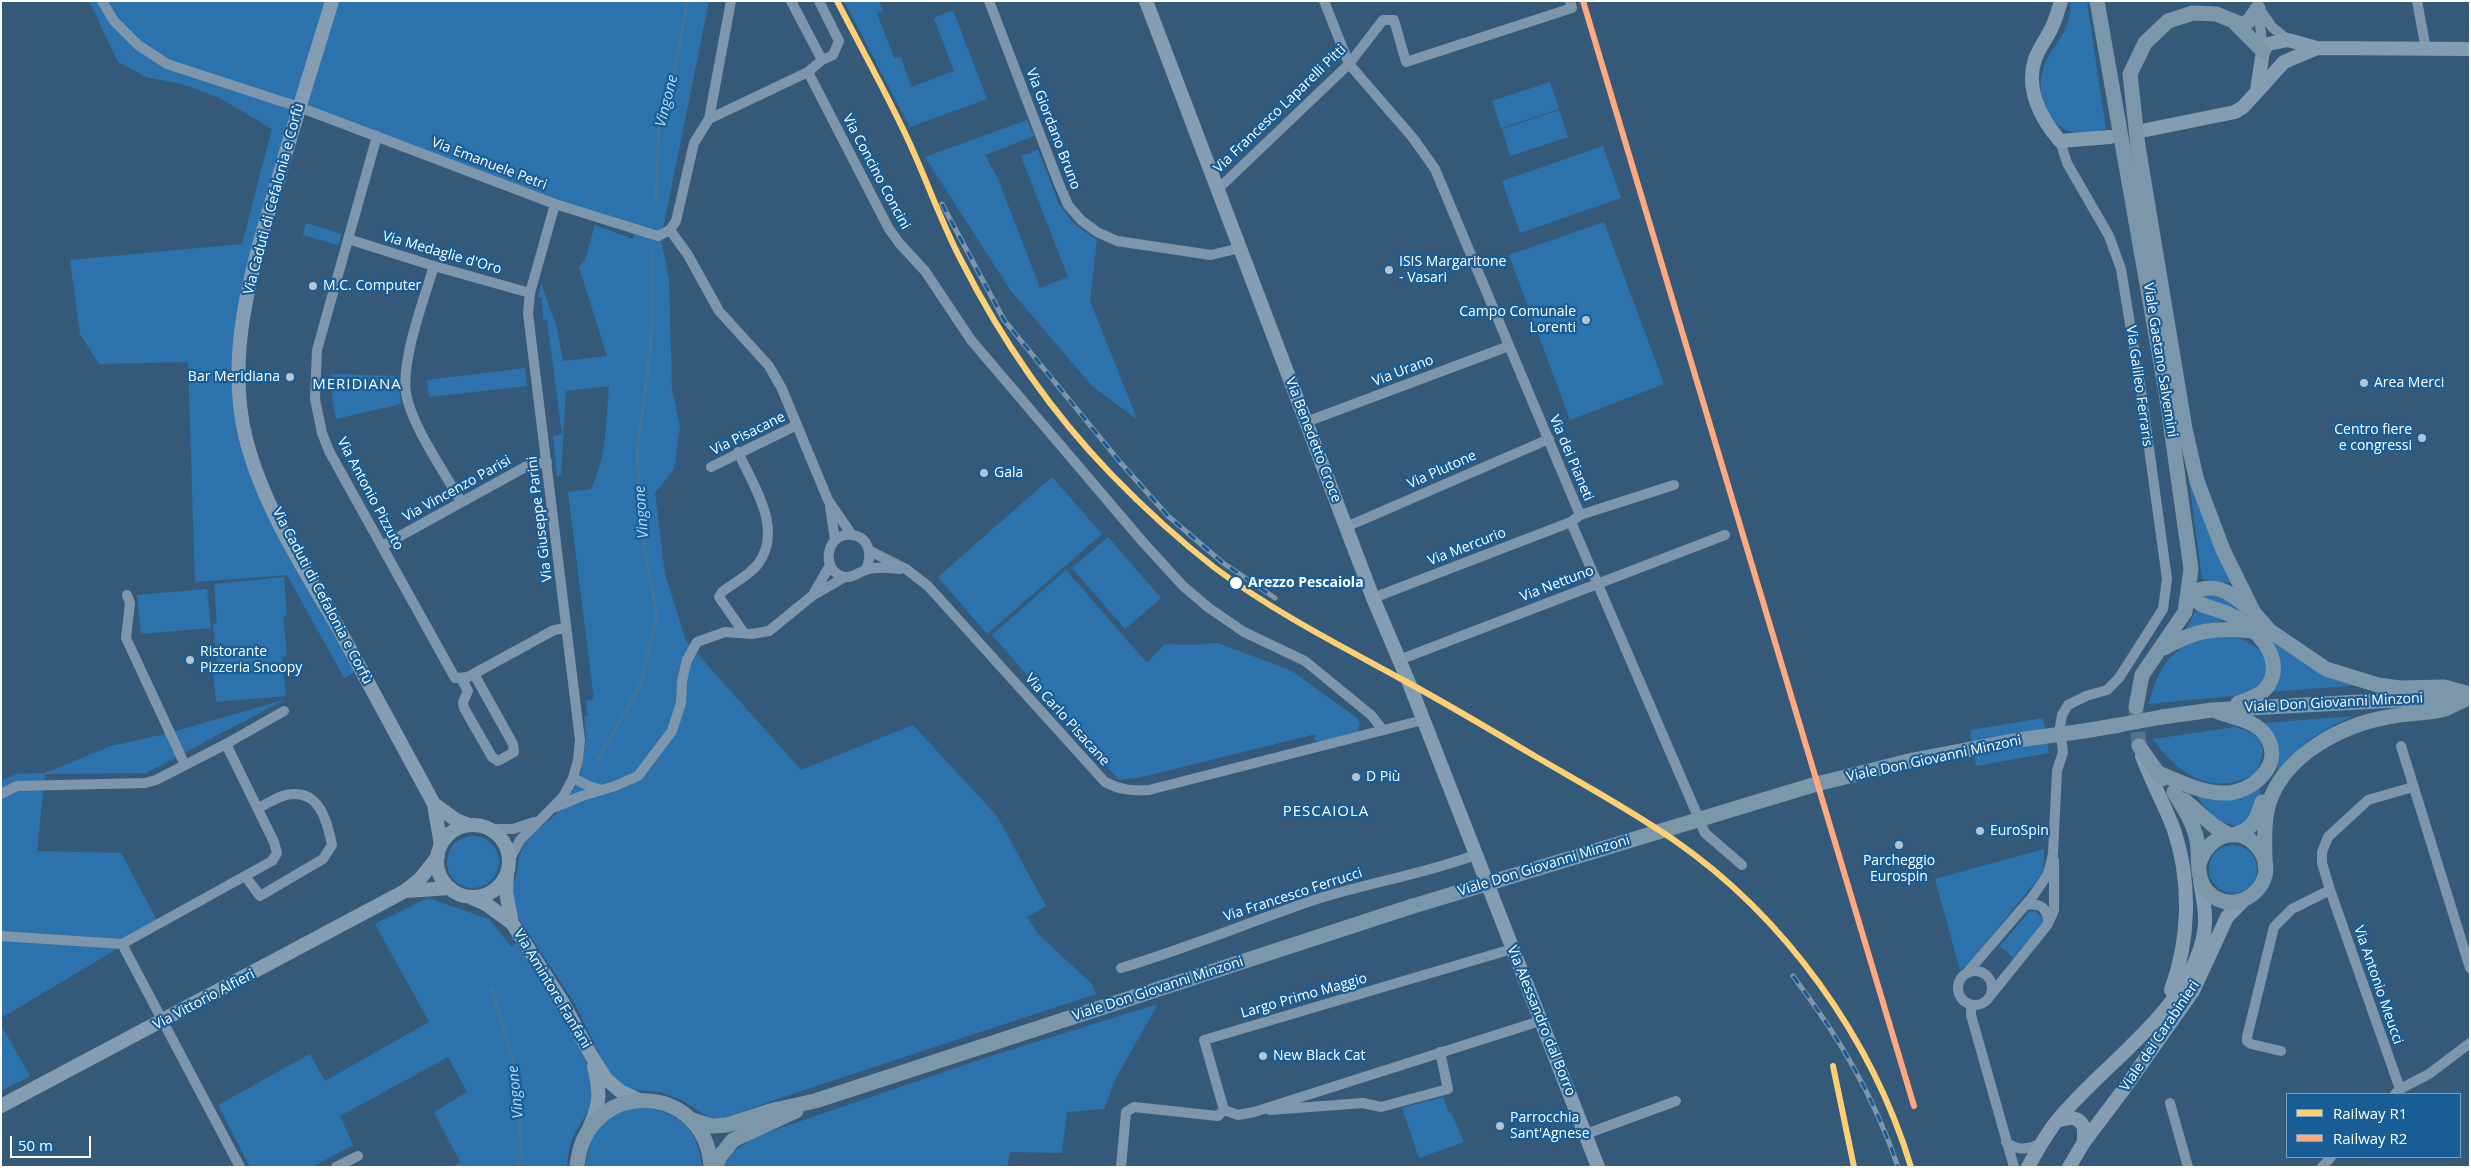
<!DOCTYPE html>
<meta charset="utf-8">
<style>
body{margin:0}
#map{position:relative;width:2471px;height:1168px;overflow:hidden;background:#355a79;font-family:"Open Sans",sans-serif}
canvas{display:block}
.frame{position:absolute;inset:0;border:2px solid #fff;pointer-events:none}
.legend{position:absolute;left:2286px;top:1093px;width:175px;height:65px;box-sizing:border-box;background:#185d96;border:1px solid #749ec0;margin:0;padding:6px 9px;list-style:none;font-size:15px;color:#fff}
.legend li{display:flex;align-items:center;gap:10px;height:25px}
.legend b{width:25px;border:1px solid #749ec0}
.scale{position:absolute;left:10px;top:1136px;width:81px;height:22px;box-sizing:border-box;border:2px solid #fff;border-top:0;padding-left:6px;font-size:15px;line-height:18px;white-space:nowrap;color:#fff;-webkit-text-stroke:4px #185d96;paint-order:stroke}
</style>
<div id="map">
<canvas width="2471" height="1168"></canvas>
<div class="frame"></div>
<ul class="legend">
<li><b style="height:6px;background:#fed073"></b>Railway R1</li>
<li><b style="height:6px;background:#ffa980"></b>Railway R2</li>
</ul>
<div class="scale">50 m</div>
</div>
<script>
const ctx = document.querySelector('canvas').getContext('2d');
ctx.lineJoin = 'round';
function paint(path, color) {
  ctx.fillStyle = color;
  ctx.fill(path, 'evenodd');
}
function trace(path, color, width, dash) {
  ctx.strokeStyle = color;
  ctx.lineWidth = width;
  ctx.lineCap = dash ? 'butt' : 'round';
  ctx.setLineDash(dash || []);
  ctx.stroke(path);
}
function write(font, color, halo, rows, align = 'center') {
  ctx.font = font + ' "Open Sans",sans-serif';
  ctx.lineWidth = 4.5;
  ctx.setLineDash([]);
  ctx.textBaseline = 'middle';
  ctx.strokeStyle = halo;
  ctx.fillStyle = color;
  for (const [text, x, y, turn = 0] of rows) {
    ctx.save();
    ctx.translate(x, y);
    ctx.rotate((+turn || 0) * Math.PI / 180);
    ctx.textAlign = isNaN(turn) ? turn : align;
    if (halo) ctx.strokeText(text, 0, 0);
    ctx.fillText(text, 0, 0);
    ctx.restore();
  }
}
paint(new Path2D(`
 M89,1H709L661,239L669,280L672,389L680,427L674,469L655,493L665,574L686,641L801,770L913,725L997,816L1046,906L1027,917L1038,934L1093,985L1096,994L801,1091L724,1118H710L682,1100L661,1092L633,1090L620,1085L610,1076L575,1004L514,911L511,889L517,874L519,856L527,838L555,815L574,788L581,772L586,738L584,716L588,715L586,701L594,699L568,492L591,489C607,457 606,422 609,386L566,391L561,475L557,476L553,436L562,434L547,320L543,319L542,298L538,297L541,283L557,328L563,361L607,356L579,267L585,260L595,225L633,239L634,230L299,108L254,262L239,375L259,479L361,669L344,678L287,575L195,582L188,362L99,364L80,334L70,260L242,244L272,129L220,98L182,84L146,77L118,62Z
 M844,1H879L883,11L877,13L894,58L901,57L911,87L954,71L934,18L953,10L987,99L910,127Z
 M2071,1H2087L2106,129C2090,135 2072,136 2058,125C2039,109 2037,84 2046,61C2051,50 2061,40 2066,28C2070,20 2070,10 2071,1Z
 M1550,82L1559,109L1501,128L1492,101Z
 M1559,110L1568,137L1510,156L1502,129Z
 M1027,120L1034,136L985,155L998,179L1040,288L1068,277L1021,156L1038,150L1059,204L1074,224L1097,240L1090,301L1137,419L1092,386L1011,291L925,157Z
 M1603,146L1621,198L1520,233L1502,181Z
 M1604,222L1664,384L1570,420L1509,255Z
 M306,223L342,234L338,245L303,235Z
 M525,368L527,386L429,397L427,380Z
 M331,374L397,376L401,404L336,419L333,402Z
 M1052,477L1102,534L987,634L938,577Z
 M2189,479L2235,584L2202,579Z
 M1108,537L1161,598L1125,629L1072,568Z
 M1066,570L1147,663L1165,644L1191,645L1218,643L1292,671L1358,719L1360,725L1357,732L1318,742L1314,739L1316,734L1137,778L1119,780L992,635Z
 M284,577L287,616L283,617L287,656L282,657L286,696L216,702L212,663L217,662L213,624L217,623L214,584Z
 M207,589L211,628L141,634L137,595Z
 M2200,594L2223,596L2254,620L2280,647L2302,661L2359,685L2270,692L2279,662Z
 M2197,609L2230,619L2186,629Z
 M2233,635C2269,648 2284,675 2242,695L2149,704C2161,654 2181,638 2233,635Z
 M284,700L146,773L45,774L37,851L121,853L159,924L1,1018V781L16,774L45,773L111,746L165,734Z
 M2354,716C2319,731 2301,743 2277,772C2278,752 2278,739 2265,723Z
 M2043,718L2049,753L1976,766L1970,730Z
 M2236,727C2263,734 2269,749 2256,773C2214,798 2178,775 2153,739Z
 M2258,789L2261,791L2257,809L2239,827L2216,820L2197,797L2196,793L2248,794Z
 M447 862a26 26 0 1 1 52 0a26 26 0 1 1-52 0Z
 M2209 869a24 24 0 1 1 48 0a24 24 0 1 1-48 0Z
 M2044,849V871L1968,965L1960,970L1935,879Z
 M428,898L489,919L511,946L516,944C533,969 594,1061 594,1089C594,1108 583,1117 575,1133C569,1144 568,1155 567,1167H452L460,1162L434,1112L467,1092L448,1057L340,1116L353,1145L312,1167H250L218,1105L310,1054L325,1081L429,1022L375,924Z
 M2035,911L2042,918L2043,923L2013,958L2000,946L2029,912Z
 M1158,1004L1117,1076L1104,1109L1067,1112L1062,1153L1010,1152L1007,1167H724L732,1153L754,1137L991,1056Z
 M1,1025L30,1076L1,1091Z
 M1443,1097L1449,1113H1451L1464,1142L1419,1158L1402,1108Z
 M641,1107C679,1112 698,1128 702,1167H585C594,1128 599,1116 641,1107Z`), '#2c73ad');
trace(new Path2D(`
 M656,202L659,124L676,64L687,1
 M598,760L641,684L657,616L643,541L637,453L651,345L652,251
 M492,989L516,1071L522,1158L517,1167`), '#44739a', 3);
trace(new Path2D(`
 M2136,709L2139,746`), '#53738d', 15, [15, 8]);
trace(new Path2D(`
 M102,1L114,21L138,45L167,64L299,107L555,204L658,236L670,230L676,221L694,143L709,119L731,1
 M791,1L822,60L833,55L839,41L819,1
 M989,1L1059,184L1068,205L1081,220L1097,232L1117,241L1211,255L1240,248
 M1324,1L1349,64L1413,138L1435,169L1580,515L1571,522L1705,833L1742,865
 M2417,1L2426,49
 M2258,7L2263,51
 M2259,8L2272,27L2288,40
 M822,60L808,72L889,229L900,244L925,271L971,340L1142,541L1183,586L1209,608L1244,632L1305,661L1371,715L1383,730
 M709,119L808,72
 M377,136L317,350L315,399L322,433L329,451L455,678L468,677L554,630L566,628
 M1218,189L1349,64L1383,20H1394L1406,62L1572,8L1570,1
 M670,230L688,255L719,311L769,366L782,389L828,500L852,535
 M348,239L434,266L530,293
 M434,266C424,299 401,360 406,393C411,425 444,471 461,502
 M1306,422L1509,346
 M738,452C753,485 784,529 758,564C750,575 733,583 722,592L719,597L744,633
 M711,467L797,425
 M830,506L835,540
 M1580,515L1674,485
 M1346,527L1549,439
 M382,546L527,466L547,462
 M870,551L906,569L928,586L1105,782C1120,790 1132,791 1149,790L1423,720
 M865,570C873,557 870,537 852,535C826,531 819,572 845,577C854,578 858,572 866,570C877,566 889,568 900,569
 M814,593L830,565
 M127,595L130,603L126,638L185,765
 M1373,598L1571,522
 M1399,660L1725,535
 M462,680L468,691L463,702L464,708L492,757L498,761L514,752L513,744L474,674
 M2401,746L2470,968
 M573,778L589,786L601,790
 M1,794L17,786L145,783L156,780L226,744L284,711
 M555,807L582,796L615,786L638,776L672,731L681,703L682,681L687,660L697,642L725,632L752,634L769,631L812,596L845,577
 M490,829H513L534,822
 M509,861L520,840L563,797L573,778L578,760L580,740L528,313L530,293L555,204
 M245,876L260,896L323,859L332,845C327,820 319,788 286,795C277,797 267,804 258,808
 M2025,905C2040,902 2048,908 2048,923
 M1,936L122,944L240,1167
 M122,944L272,861L277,853L274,842L226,744
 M1121,968C1185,949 1247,923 1311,901C1365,883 1422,875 1475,855
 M1958 988a17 17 0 1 1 34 0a17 17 0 1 1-34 0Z
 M1966,974L2033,896L2048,874L2053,854L2057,771L2063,752L2060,727L2062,715L2068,705L2086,696L2107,690L2119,678L2163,609L2167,579L2142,397L2121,269L2109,236L2067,163L2060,141
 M1990,996L2048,924L2054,910V860
 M1971,1005V1015L2014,1167
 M2281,1051L2251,1044L2247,1041V1037L2274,927L2292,909L2330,890
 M2400,1089L2330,890L2322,863V852L2328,837L2368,800L2413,787
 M2395,1094L2400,1089L2429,1074L2470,1043
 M2170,1103L2188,1167
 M1224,1110L1204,1040L1512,949
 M1224,1110L1238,1115L1254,1112L1540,1021
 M1270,1110L1363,1103L1381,1107L1448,1089L1440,1052
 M1586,1134L1676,1101
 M2006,1142C2018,1151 2028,1150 2041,1143
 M336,1167L358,1156
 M1121,1167L1126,1112L1134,1107L1218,1116L1224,1110
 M2322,1167L2331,1157`), '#7e96ab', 10);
trace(new Path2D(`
 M332,1C314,61 295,120 278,180C254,262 224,352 246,439C263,506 304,569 339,629C371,687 402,746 434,804L441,845
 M1146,1L1373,598L1409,683L1598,1167
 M2061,1C2058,10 2056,19 2052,27C2047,38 2039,48 2035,59C2025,89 2041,119 2060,141L2110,137
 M2263,51L2268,44L2288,40L2317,48L2470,49
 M2257,90L2263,51
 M2146,130L2235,112L2243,107L2284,62L2317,48
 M2142,756C2151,781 2165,805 2174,830C2191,881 2190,939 2171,990
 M434,804L456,820L469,825
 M437 861a36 36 0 1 1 72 0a36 36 0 1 1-72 0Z
 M507,872L506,892L512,923L563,1003L591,1055L606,1079L620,1091L639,1100
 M406,891L450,888
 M470,897L486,904L512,923
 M1,1106L405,891L420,879L438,856
 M2057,1121C2068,1117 2079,1115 2084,1128V1142
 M590,1126C601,1101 600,1093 594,1066
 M2028,1167C2037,1151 2045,1136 2056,1122C2103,1063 2189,1012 2204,933C2207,916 2203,898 2200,881
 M2069,1167L2084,1142L2124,1089L2193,991L2227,917L2243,901`), '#859db0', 14);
trace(new Path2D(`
 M2097,1L2166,392L2191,569L2185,612L2142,675L2136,707
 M2258,8L2248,22L2241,24L2216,14L2193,13L2168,21L2145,43L2130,74L2138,146L2185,429L2197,481L2223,550L2254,613L2270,631L2326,669L2378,685L2400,688L2444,687L2470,694
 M2234,22L2263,51
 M2189,595C2200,607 2212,607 2226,613C2248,622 2277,647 2273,673C2270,692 2254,698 2238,703
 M2189,595C2212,580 2229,591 2247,607
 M2164,648C2195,630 2216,627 2252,631
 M2162,717L2212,710L2452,697
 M2084,731L2119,725
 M2139,746L2162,779
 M2156,772C2176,780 2199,792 2221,793C2252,795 2289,762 2263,732C2252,720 2232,717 2218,712
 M2174,792C2183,807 2192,820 2196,836C2201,854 2194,876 2207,891C2235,922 2284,882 2259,849C2240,822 2207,836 2199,864
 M2184,800L2214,826L2229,835
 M2232,835C2252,831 2257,820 2262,802
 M2265,865C2265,843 2263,820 2270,800C2287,754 2342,725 2388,717C2406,713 2427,714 2445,709C2452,706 2459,702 2466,699
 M692,1120L711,1126L727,1125L774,1110L815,1101L1410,907
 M577,1167C585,1076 706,1081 711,1167
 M715,1167L721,1155L733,1140L796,1111`), '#7c96aa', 15);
const rail = new Path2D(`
 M837,1C858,42 881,83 901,125C923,169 938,216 961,260C1001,339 1050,411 1111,474C1143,507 1179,540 1215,568C1274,612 1341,646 1405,681C1449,705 1491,730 1533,755C1581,783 1629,809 1674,840C1785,917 1872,1038 1911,1167
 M942,204L1004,320L1120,462L1168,516L1223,563L1275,598
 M1793,976C1839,1037 1873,1094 1898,1167
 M1833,1066L1854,1167`);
trace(rail, '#7e96ab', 5);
trace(rail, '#185d96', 3, [9]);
trace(new Path2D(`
 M2119,725L2162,717
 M1410,907L1813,785L1913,760L2018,740L2084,731`), '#7c96aa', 15);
trace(new Path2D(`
 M837,1C858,42 881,83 901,125C923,169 938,216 961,260C1001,339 1050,411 1111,474C1143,507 1179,540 1215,568C1274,612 1341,646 1405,681C1449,705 1491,730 1533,755C1581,783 1629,809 1674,840C1785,917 1872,1038 1911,1167
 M1833,1066L1854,1167`), '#fed073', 6);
trace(new Path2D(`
 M1583,1L1914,1106`), '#ffa980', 6);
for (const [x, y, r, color] of [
 [1389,270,5,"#b8c5d0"],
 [313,286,5,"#b8c5d0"],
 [1586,320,5,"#b8c5d0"],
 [290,377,5,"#b8c5d0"],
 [2364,383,5,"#b8c5d0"],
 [2422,438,5,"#b8c5d0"],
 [984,473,5,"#b8c5d0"],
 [1236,583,7,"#fff"],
 [190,660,5,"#b8c5d0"],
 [1356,777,5,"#b8c5d0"],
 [1980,831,5,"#b8c5d0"],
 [1899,845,5,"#b8c5d0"],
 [1263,1056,5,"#b8c5d0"],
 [1500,1126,5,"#b8c5d0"]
]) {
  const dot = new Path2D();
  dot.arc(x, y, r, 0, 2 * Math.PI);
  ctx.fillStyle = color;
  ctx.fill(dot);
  trace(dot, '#185d96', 2);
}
write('14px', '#fff', '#185d96', [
 ["Via Francesco Laparelli Pitti",1280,109,-44],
 ["Via Giordano Bruno",1053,129,69],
 ["Via Emanuele Petri",489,164,21],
 ["Via Concino Concini",876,172,62],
 ["Via Caduti di Cefalonia e Corfù",274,199,-75],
 ["Via Medaglie d'Oro",442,253,16],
 ["Viale Gaetano Salvemini",2160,360,81],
 ["Via Urano",1403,371,-21],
 ["Via Galileo Ferraris",2139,386,82],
 ["Via Pisacane",748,434,-26],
 ["Via Benedetto Croce",1313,440,69],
 ["Via dei Pianeti",1571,458,67],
 ["Via Plutone",1442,470,-24],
 ["Via Vincenzo Parisi",457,489,-29],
 ["Via Antonio Pizzuto",370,494,62],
 ["Via Giuseppe Parini",540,519,-97],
 ["Via Mercurio",1467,547,-21],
 ["Via Nettuno",1557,584,-21],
 ["Via Caduti di Cefalonia e Corfù",322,596,62],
 ["Viale Don Giovanni Minzoni",2334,703,-3],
 ["Via Carlo Pisacane",1067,720,48],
 ["Viale Don Giovanni Minzoni",1934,759,-12],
 ["Viale Don Giovanni Minzoni",1544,866,-17],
 ["Via Francesco Ferrucci",1293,895,-18],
 ["Via Antonio Meucci",2378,985,71],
 ["Via Amintore Fanfani",552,989,59],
 ["Viale Don Giovanni Minzoni",1158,989,-18],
 ["Largo Primo Maggio",1304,996,-16],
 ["Via Vittorio Alfieri",204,1000,-28],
 ["Via Alessandro dal Borro",1541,1021,68],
 ["Viale dei Carabinieri",2160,1036,-56]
]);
write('14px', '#fff', '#185d96', [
 ["ISIS Margaritone",1399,262],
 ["- Vasari",1399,278],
 ["M.C. Computer",323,286],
 ["Campo Comunale",1576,312,"right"],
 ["Lorenti",1576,328,"right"],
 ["Bar Meridiana",280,377,"right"],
 ["Area Merci",2374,383],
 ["Centro fiere",2412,430,"right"],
 ["e congressi",2412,446,"right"],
 ["Gala",994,473],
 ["Ristorante",200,652],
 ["Pizzeria Snoopy",200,668],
 ["D Più",1366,777],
 ["EuroSpin",1990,831],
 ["Parcheggio",1899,861,"center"],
 ["Eurospin",1899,877,"center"],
 ["New Black Cat",1273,1056],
 ["Parrocchia",1510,1118],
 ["Sant'Agnese",1510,1134]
], 'left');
write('bold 14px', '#fff', '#185d96', [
 ["Arezzo Pescaiola",1248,583]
], 'left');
write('italic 15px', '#b7dbf7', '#185d96', [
 ["Vingone",667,101,-76],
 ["Vingone",642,512,-94],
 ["Vingone",516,1092,-96]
]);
ctx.letterSpacing = '1px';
write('15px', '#fff', '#185d96', [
 ["MERIDIANA",357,385],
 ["PESCAIOLA",1326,812]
]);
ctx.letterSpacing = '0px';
</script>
